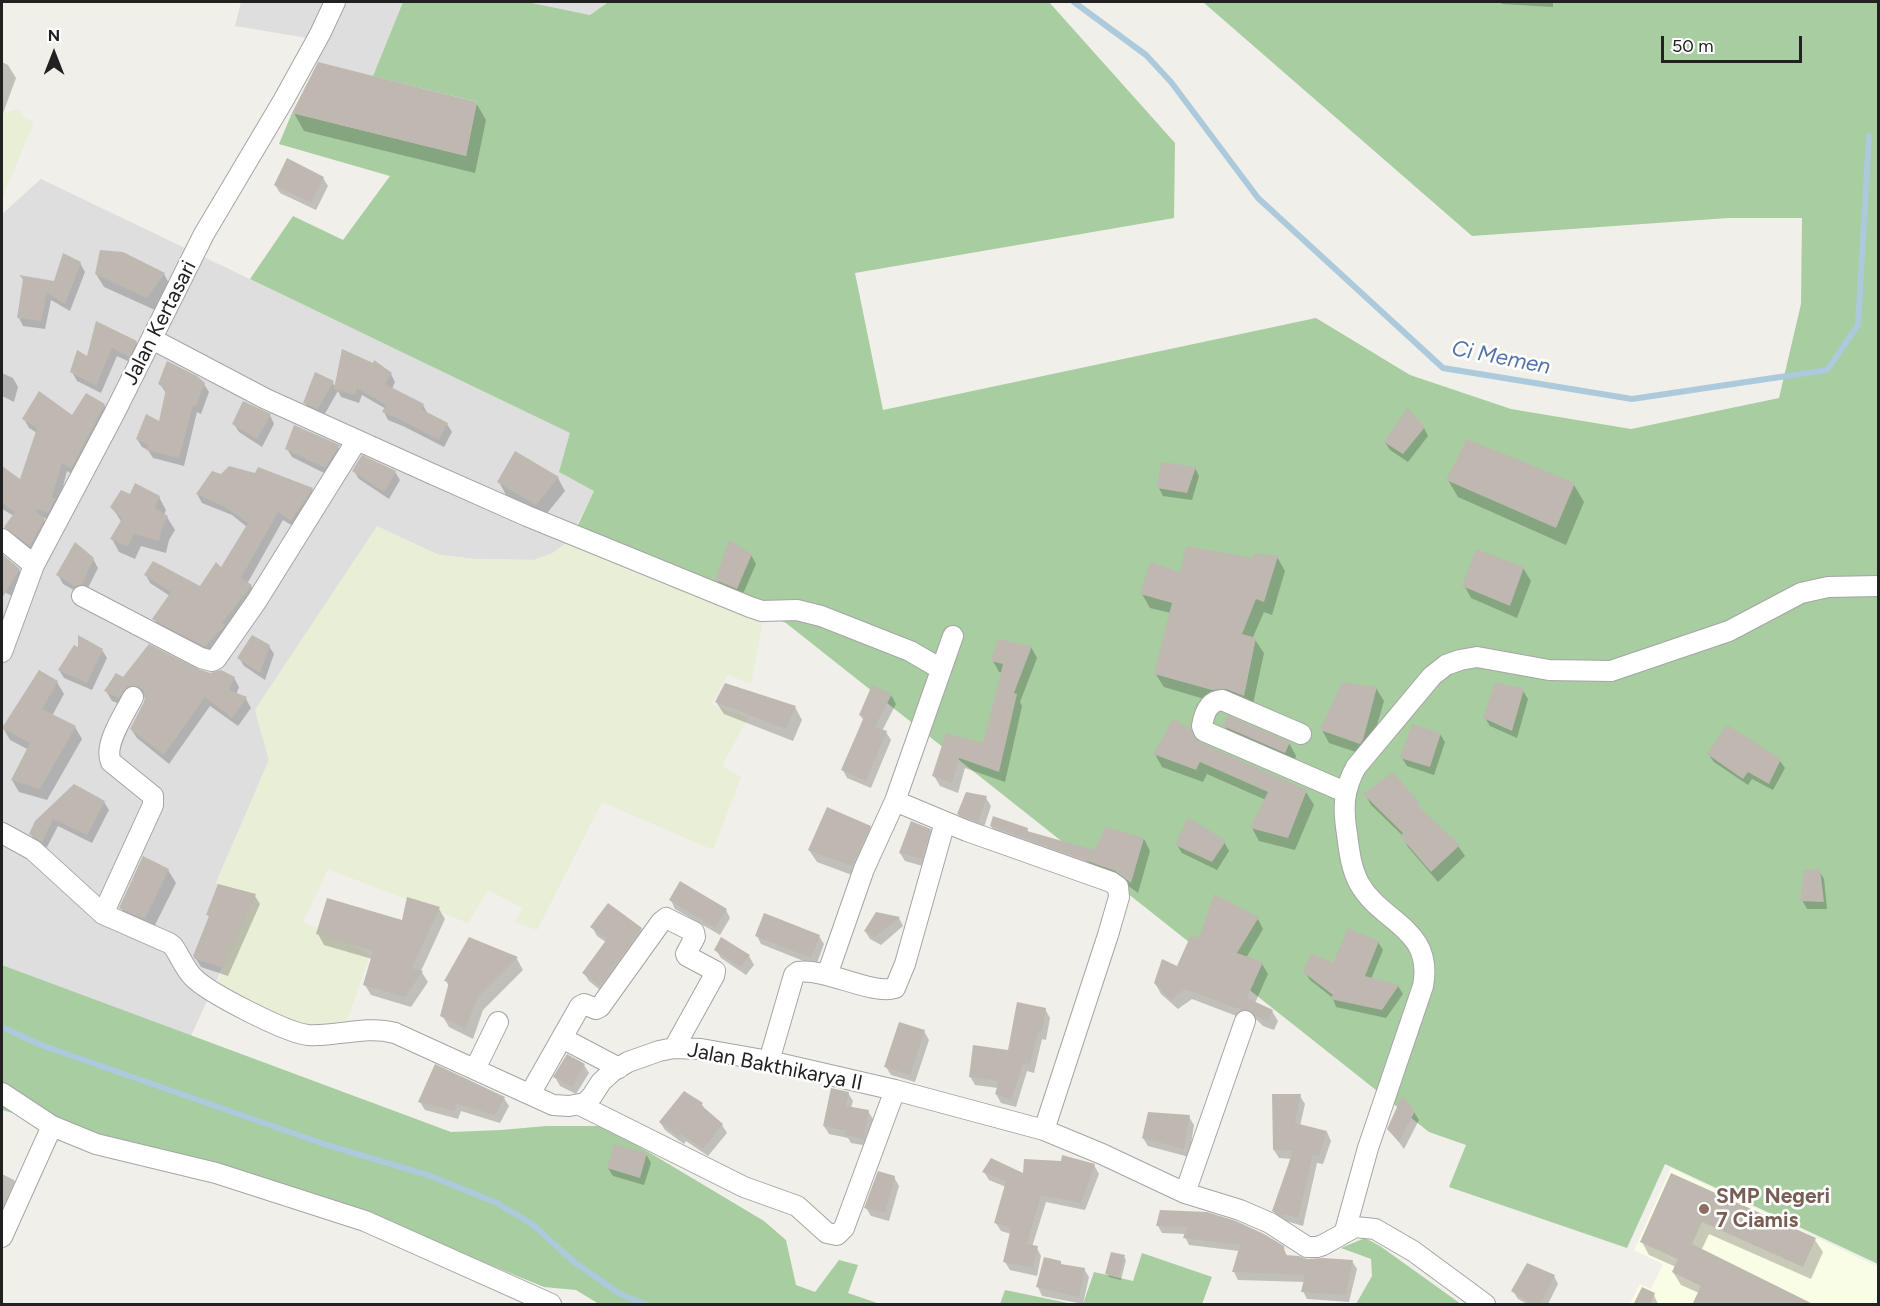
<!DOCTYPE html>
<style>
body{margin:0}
#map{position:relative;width:1880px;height:1306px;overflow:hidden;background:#f1efe9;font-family:Figtree,sans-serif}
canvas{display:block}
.frame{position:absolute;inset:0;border:3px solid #212121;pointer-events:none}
.north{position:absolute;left:24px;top:24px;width:60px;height:60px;-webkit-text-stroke:4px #fff;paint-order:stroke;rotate:0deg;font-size:16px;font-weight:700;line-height:24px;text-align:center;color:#212121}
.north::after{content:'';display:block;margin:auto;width:21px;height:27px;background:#212121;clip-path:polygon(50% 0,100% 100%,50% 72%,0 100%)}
.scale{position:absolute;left:1661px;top:36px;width:141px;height:27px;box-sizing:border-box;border:3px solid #212121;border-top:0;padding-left:8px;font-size:18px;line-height:21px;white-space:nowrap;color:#212121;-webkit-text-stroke:4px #fff;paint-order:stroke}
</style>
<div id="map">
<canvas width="1880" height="1306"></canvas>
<div class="frame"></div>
<div class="north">N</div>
<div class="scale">50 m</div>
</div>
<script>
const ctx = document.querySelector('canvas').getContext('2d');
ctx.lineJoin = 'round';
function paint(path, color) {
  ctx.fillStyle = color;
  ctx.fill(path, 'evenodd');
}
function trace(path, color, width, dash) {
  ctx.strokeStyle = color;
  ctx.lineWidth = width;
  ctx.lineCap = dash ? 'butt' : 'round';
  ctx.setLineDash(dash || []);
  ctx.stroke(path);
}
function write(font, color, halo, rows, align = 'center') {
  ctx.font = font + ' Figtree,sans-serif';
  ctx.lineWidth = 5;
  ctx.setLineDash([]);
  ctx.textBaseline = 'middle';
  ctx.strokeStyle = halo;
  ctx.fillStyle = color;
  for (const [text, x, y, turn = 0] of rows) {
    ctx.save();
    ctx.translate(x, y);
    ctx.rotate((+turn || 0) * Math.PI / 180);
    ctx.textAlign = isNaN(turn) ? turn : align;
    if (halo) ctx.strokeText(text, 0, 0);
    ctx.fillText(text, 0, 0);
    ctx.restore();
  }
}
paint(new Path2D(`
 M241,2H403L373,76L315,62L325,41L235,26Z
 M527,2H607L590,15Z
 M41,179L571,433L594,491L568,542L553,553L534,560L474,559L439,555L377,527L255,710L269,760L216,883L256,894L191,1036L2,965V214Z`), '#dfdede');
paint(new Path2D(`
 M1671,1168L1878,1267V1304H1630L1640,1284L1651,1289L1663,1264L1634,1250Z`), '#fafde5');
paint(new Path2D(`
 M19,109L24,118L34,122L2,199V110L6,113Z
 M377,526L439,555L474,559L534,560L553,553L568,542L763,621L751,684L728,675L711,704L748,718L722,766L741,777L713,850L602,802L537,930L515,922L523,908L488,890L468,923L328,869L303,922L370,954L345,1027L310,1033L215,987L256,895L216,883L269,760L255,710Z`), '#e9eed6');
paint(new Path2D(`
 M403,2H527L590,15L608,2H1049L1175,143L1174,218L855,273L883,410L1316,318L1410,375L1511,409L1631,429L1779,398L1801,304L1802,218H1728L1472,236L1203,2H1878V1264L1665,1164L1627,1248L1449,1187L1466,1145L1429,1132L786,623L575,531L594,491L559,472L570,433L250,279L293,216L343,240L390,176L279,144L292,113L466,156L477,102L373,76Z
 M2,965L451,1132L501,1130L546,1126H605L764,1221L786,1240L796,1285L815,1292L839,1260L858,1265L848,1293L880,1304H599L576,1290L544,1287L360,1212L2,1110Z
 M1365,1238L1380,1246L1461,1304H1356L1372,1276L1371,1259L1341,1248Z
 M1142,1253L1212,1277L1202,1304H1083L1094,1272L1133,1281Z
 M1005,1290L1073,1304H1000Z`), '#a7cda0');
paint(new Path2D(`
 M1501,2H1553V7L1502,4Z
 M2,62L8,65L16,78L2,116Z
 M319,64L476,103L486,120L475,173L304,131L294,113Z
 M323,178L328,186L316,210L280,193L275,185Z
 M80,263L85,272L70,311L51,300L45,329L23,326L19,318L24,282L22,277L55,282Z
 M96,274H164L171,287L155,310L104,287Z
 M97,323L136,342L141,350L134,364L117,356L101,393L77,381L72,372L88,358Z
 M2,373L13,378L18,387L14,402L2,396Z
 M391,374L395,382L392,389L423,405L428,414L447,424L452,432L444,447L405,427L388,420L384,412L386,409L362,395L359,403L341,397L338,391L323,417L310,411L305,403L333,383L336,388Z
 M160,384H204L209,392L201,414L197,412L184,466L153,458L148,450L142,447L137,439L160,423L166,393Z
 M87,395L104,405L110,415L77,477L67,471L54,522L42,517L50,529L36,555L11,537L6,527L14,516L2,509V468L20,481L37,433L29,428L24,419L72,417Z
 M270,415L274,424L262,447L239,432L234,424Z
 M1424,428L1428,436L1408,462L1390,450L1385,442Z
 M338,447L343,455L330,476L292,457L287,449Z
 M516,453L558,478L565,491L544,517L506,495L499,482Z
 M1195,468L1199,476L1192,500L1163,496L1159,488Z
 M354,471L395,472L400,480L389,499L359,479Z
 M222,476L312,489L317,497L296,528L283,520L247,584L251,586L256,595L210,654L159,627L154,619L170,596L150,583L146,575L200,588L221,569L247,527L232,515L202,503L197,494Z
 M1448,480L1574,485L1584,502L1566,545L1458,497Z
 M130,496L159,497L166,510L164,515L167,517L175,530L169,540L166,553L141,546L135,559L119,552L112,539L122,523L112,507Z
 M751,555L756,564L742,596L721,588L717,580Z
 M2,556L19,570L25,582L16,598L2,591Z
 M1277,557L1285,571L1272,615L1264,612L1253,637L1264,653L1252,709L1221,704L1164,687L1155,673L1171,613L1150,608L1142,594L1254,560Z
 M93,559L98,568L86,592L81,594L63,584L58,575Z
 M1523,568L1531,581L1517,618L1471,598L1464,585Z
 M269,646L274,654L265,680L244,666L239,658Z
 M1031,647L1037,658L1020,702L1022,706L1005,782L965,768L958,793L940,786L934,776L947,735L984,745L1003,672H999L993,661Z
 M102,650L107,658L92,690L64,678L59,670Z
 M197,671L234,678L239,687L236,695L246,699L251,708L238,726L210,706L169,764L137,738L131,729L145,703L146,697L132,696L125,706L112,701L106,691L123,679Z
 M57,682L64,694L52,716L75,727L82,739L47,800L19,792L12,780L29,750L10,740L3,728Z
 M1376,688L1384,701L1368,756L1329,743L1322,730Z
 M1523,691L1528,699L1517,738L1490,726L1485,718Z
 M891,695L896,704L882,731L886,732L891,740L871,788L847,778L843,770L864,721L860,715Z
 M716,702L795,707L802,720L793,741L724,714Z
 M1225,726L1289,743L1296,756L1293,765L1232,739Z
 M1440,734L1445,742L1434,775L1407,766L1402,758Z
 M1198,743L1306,792L1314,805L1295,850L1259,841L1252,828L1266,800L1207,774L1203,782L1162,767L1155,754Z
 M1709,755L1780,761L1785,768L1773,790L1752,779L1748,785L1714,762Z
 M1393,774L1423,813L1458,846L1465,856L1438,882L1408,847L1402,835L1371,805L1365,794Z
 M966,794L986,798L991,806L983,830L963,822L958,814Z
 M104,802L109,810L92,843L58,826L46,849L36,843L31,834L36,822Z
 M991,826L1027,829L1030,834L1095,851L1144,839L1150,851L1138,893L1123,882L998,838Z
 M870,827L877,840L860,878L817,862L809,850Z
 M930,830L934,838L926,867L905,861L900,853Z
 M1224,842L1229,851L1217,870L1182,853L1177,845Z
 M168,870L176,883L152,931L128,921L121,908Z
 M1819,871L1824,879L1827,909H1807L1802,900Z
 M255,896L260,904L228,976L201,967L194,956L210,918L208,915Z
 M408,899L439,909L445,919L421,971L428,982L411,1007L371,995L365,985L372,959L324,945L318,934L403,922Z
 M671,900L726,910L730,918L720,935L675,909Z
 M877,914L899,918L903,926L881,945L870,939L865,931Z
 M1258,919L1263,929L1246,958L1262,964L1268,974L1255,1003L1272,1011L1278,1021L1274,1030L1263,1026L1257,1020H1247L1192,999L1178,1009L1161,994L1155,983Z
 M592,927L641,929L645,937L605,994L589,981L584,973L607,943L597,936Z
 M757,936H819L824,944L816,966L761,944Z
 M469,939L517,959L523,970L483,1010L473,1039L449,1027L442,1015L449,986L446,981Z
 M721,939L749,956L754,965L746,975L721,958L716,950Z
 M1378,942L1383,950L1371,979L1398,986L1403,994L1386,1018L1336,1007L1333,998L1310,980L1305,972L1334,965Z
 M1045,1009L1050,1018L1046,1040L1042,1039L1034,1073L1027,1071L1016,1107L1001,1103L996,1094L998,1088L975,1085L970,1076L1009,1052Z
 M924,1031L929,1040L915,1082L891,1075L886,1067Z
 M584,1065L589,1073L576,1094L560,1086L555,1077Z
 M436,1066L504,1098L509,1106L500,1123L461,1111L458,1119L425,1110L420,1102Z
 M848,1093L853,1101L851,1108L868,1111L873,1119L868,1146L851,1143L848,1138L829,1134L824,1126Z
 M1300,1096L1305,1104L1300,1126L1327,1132L1331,1141L1323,1164L1317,1163L1303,1226L1286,1221L1287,1224L1278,1219L1273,1210L1292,1159L1279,1158L1274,1150Z
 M702,1104L706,1112L722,1125L727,1133L708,1156L686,1141L684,1144L665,1130L660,1122Z
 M1414,1112L1419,1120L1404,1149L1389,1129Z
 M1189,1117L1194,1125L1189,1157L1148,1146L1143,1138Z
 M646,1154L651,1163L644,1185L613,1176L608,1168Z
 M1062,1162L1094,1165L1099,1174L1085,1210L1046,1202L1032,1247L1037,1248L1041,1256L1037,1276L1010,1270L1005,1262L1011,1234L1001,1231L996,1223L1006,1187L989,1180L984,1172L1025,1176Z
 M2,1174L14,1180L19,1188L2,1226Z
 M1672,1175L1815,1240L1823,1252L1811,1279L1709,1234L1701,1251L1811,1304L1699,1293L1681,1285L1673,1272L1676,1267L1649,1255L1642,1242Z
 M894,1177L899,1186L889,1221L871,1216L866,1208Z
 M1161,1212L1283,1248L1288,1257L1307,1261H1352L1357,1269L1349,1302L1307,1299L1303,1291L1305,1282L1238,1280L1234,1272L1239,1251L1189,1245L1185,1237L1186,1234L1162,1233L1158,1226Z
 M1124,1257L1126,1260L1121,1280L1109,1277L1107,1274Z
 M1060,1262L1062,1265L1084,1269L1089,1277L1083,1304L1042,1296L1038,1287Z
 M1554,1276L1558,1284L1548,1304H1527L1518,1299L1513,1291Z
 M1643,1289L1654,1295L1658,1304H1635Z`), '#0003');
trace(new Path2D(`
 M1074,2L1146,55L1171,82L1258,198L1443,368L1632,399L1827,370L1858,325L1869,136
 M2,1027L41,1045L324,1144L428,1175L497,1203L532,1224L574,1262L620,1294L645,1304`), '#accadb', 6);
paint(new Path2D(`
 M318,62L477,102L466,156L292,113Z
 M287,158L324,177L311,203L274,185Z
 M100,250L123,252L165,273L147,298L95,274Z
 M63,253L81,262L65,304L47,293L41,321L17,318L23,279L19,275L54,281Z
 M96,321L137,341L129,357L112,348L96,386L70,372L77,350L87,356Z
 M342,349L373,363L374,360L392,373L385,384L424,404L421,409L448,423L439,440L399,419L382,412L386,405L357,388L355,395L334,389Z
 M167,361L197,376L205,383L196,406L193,405L179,458L146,450L149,445L136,439L146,414L159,421L166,389L158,384Z
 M315,372L334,381L318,409L303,403Z
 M39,391L72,415L86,393L105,404L71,469L62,463L52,497L55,499L48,513L38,509L36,512L45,519L30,546L4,527L15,512L2,503V466L20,479L37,428L22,419Z
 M243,401L271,414L257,439L232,424Z
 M1408,408L1425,427L1403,454L1384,442Z
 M294,425L340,445L325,468L285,449Z
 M1467,439L1575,483L1556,528L1446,480Z
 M515,451L559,477L536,505L497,482Z
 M362,455L396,471L384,492L352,471Z
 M1161,462L1196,467L1187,493L1157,488Z
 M229,466L255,473L258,467L313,488L291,521L278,512L241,578L252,585L222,623L225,625L205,647L152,619L171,592L144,575L153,561L200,586L216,562L221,567L248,523L225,507L196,494L212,471L221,474Z
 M135,483L160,496L155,508L168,516L163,526L159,541L134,534L128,547L110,539L122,519L110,507L121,490L130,494Z
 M729,540L752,554L737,589L715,580Z
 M75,542L94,558L82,584L75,586L56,575Z
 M1186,546L1253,558L1254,553L1278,556L1264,602L1256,599L1242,634L1256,638L1244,696L1226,689L1212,690L1154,674L1172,603L1140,594L1150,562L1180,572Z
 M1476,549L1524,567L1510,606L1462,586Z
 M2,554L20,569L2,598Z
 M78,635L103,649L87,683L58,670L74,645L78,647Z
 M252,635L270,645L260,673L237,658Z
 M998,639L1032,646L1014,693L1017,694L999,772L959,758L952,783L932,776L946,733L983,743L1003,664L991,661Z
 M149,644L198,669L210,673L221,670L235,677L229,690L247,697L232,718L205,697L164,755L130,729L144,702L145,696L143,690L138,686L127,687L119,698L104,691L116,673L123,677Z
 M39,670L58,681L42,709L76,726L40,789L11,780L30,743L2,728Z
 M1342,682L1377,687L1363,740L1360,744L1320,730Z
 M1495,682L1524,689L1512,731L1483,718Z
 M725,683L796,706L786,729L715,702Z
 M872,685L892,694L875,727L887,731L866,781L841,770L864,717L859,715Z
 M1227,715L1290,742L1285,753L1223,726Z
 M1173,719L1191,729L1193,735L1199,742L1307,790L1288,838L1250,828L1268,792L1200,762L1196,770L1153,754Z
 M1412,724L1441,733L1430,767L1400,758Z
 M1727,725L1781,759L1769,784L1748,772L1743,779L1707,754Z
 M1393,772L1420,804L1417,805L1460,845L1431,872L1400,836L1403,833L1363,794Z
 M74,784L105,801L87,835L53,819L42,842L29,834L35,821Z
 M966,792L987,796L978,822L957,814Z
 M827,807L871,826L852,866L808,850Z
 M993,816L1028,828L1027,831L1094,850L1106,827L1144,838L1131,883L1115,871L990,826Z
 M1188,817L1226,841L1212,862L1175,845Z
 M911,821L931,829L922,859L899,853Z
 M143,856L169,869L145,919L119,908Z
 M1820,869L1824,902L1800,901L1804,870Z
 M680,881L727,909L715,928L669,900Z
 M218,884L256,894L224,968L195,959L193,956L209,916L206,915Z
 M1214,894L1259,917L1237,953L1263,962L1247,998L1273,1010L1268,1021L1255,1016L1249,1010H1241L1185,989L1171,1000L1154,983L1162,959L1177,966L1191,935L1199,938Z
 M407,897L440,907L412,968L423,971L405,997L363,985L373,951L316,934L327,898L402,920Z
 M608,903L642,928L600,986L582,973L607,939L590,927Z
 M876,912L900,917L875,937L864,931Z
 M764,913L820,935L811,958L755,936Z
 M1348,928L1379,941L1365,976L1399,985L1382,1010L1330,999L1333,995L1303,972L1311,953L1333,963Z
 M469,937L518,957L477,998L466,1029L440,1016L449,982L444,981Z
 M721,937L750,955L741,967L714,950Z
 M1017,1002L1046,1008L1042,1032L1038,1031L1030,1065L1023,1064L1011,1100L995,1094L999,1081L969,1077L973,1045L1008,1050Z
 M899,1022L925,1030L910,1075L884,1067Z
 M567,1054L585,1064L572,1087L553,1077Z
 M435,1064L505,1097L495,1115L457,1104L454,1111L418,1102Z
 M831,1088L849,1092L846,1106L869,1110L864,1139L845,1135L846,1131L823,1126Z
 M684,1091L703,1103L701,1105L723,1124L703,1149L681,1134L679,1137L659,1122Z
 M1272,1094H1301L1295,1123L1327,1131L1319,1156L1313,1155L1298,1218L1283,1214V1217L1272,1211L1293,1151L1273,1150Z
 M1402,1096L1415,1111L1399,1142L1387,1129Z
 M1148,1112L1190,1115L1184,1149L1142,1138Z
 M614,1144L647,1153L640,1178L607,1168Z
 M1062,1155L1095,1164L1081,1203L1041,1195L1027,1244L1038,1246L1033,1268L1003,1262L1011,1228L994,1223L1006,1181L982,1172L991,1158L1023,1173L1024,1159L1061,1161Z
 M878,1171L895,1176L885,1213L864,1208Z
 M1671,1173L1816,1238L1803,1267L1702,1222L1692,1244L1815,1305H1692L1701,1286L1672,1272L1678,1259L1640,1242Z
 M1160,1210L1207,1212L1236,1221L1264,1234L1284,1246L1285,1255L1299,1256L1307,1259L1323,1258L1353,1260L1346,1295L1301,1292L1305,1275L1232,1272L1240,1245L1183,1238L1187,1227L1156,1226Z
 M1111,1252L1125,1255L1119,1277L1105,1274Z
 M1044,1257L1061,1261V1264L1085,1268L1079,1297L1036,1287Z
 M1527,1263L1555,1275L1540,1305H1534L1511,1291Z
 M1642,1287L1655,1293L1650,1305H1633Z`), '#beb8b1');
const street = new Path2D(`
 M152,339L266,399L430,473L527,516L750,607L762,611L797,610L821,616L910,651L941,669
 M2,539L34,565
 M82,596L201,658L212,661L216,659L256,602L357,440
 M2,652L34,565L114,414L204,234L283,101L320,34L335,2
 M1301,734L1222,700C1208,701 1204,714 1202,726L1204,731L1345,792
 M895,801L967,831L1111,882L1118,887L1119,897L1108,935L1044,1130
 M2,833L33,850L103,914L169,943L173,946C180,956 185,969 193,977C208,993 287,1033 308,1035C338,1037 365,1025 395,1033L553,1105L569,1106L585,1103L592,1096L601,1082L613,1071L628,1062L659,1051L674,1048L701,1049L769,1061L895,1090L1044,1130L1102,1154L1185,1193L1240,1210L1270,1223L1307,1247H1317L1323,1245L1355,1227L1375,1229L1413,1251L1485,1304
 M103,914L153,805V796L111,762C103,745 125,713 133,697
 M827,975L864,869L895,801L953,636
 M562,1038L619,1068
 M769,1061L794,975L798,972C826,968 871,995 895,988L905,964L945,822
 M475,1069L498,1022
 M2,1093L52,1126L2,1237
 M530,1094L580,1006L584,1004L596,1009L600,1007L661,922L666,918L694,932L695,937L686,954L687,956L715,971L714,976L674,1048
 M580,1105L744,1187L797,1206L827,1233L837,1235L844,1228L895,1090
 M52,1126L96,1144L216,1173L365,1221L551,1304
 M1185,1193L1245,1021
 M1345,1231L1368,1148L1423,986C1434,928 1381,923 1359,883C1351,868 1349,850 1347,834C1343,809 1343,790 1356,767L1432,676L1446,665L1460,660L1477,657L1549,670L1611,671L1729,631L1801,593L1828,587L1878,586`);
trace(street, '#a5a5a5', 22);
trace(street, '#fff', 20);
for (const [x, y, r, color] of [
 [1704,1209,6,"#8d6e63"]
]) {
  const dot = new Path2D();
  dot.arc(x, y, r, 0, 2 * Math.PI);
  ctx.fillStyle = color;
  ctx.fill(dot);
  trace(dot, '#fff', 2);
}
write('21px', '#212121', '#fff', [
 ["Jalan Kertasari",160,323,-63],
 ["Jalan Bakthikarya II",775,1067,11]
]);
write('bold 21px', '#785e54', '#fff', [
 ["SMP Negeri",1716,1197],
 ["7 Ciamis",1716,1221]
], 'left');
write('italic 22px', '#5373ac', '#fff', [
 ["Ci Memen",1501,358,11]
]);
</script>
